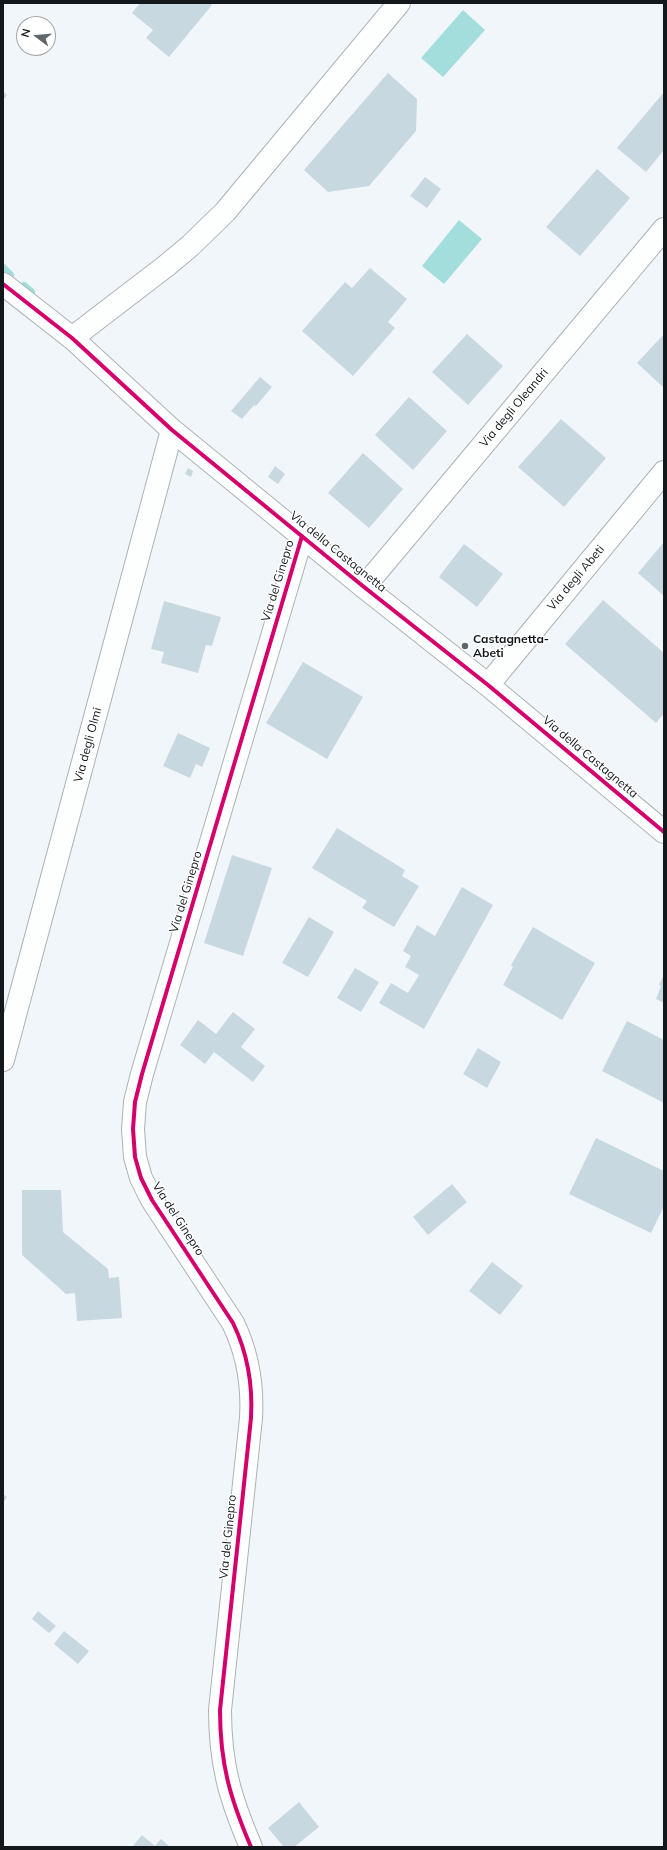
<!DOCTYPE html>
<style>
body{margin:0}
#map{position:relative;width:667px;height:1850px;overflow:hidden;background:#f1f6fb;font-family:Mulish,sans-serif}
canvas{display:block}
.frame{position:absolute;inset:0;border:4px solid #13181d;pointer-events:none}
.north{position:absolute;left:16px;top:16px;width:40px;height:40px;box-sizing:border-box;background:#fff;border:1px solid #a1a3a5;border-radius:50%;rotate:286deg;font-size:11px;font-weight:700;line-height:16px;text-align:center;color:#13181d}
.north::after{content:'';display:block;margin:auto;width:14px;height:18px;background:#61666b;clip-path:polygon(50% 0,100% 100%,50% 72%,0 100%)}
</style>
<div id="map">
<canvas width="667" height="1850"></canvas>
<div class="frame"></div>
<div class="north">N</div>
</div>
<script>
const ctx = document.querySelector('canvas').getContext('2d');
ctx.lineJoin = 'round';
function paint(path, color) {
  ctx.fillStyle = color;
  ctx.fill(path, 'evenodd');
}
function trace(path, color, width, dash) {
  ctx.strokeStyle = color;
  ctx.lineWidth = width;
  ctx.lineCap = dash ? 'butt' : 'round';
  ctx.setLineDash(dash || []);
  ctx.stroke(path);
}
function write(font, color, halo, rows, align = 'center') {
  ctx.font = font + ' Mulish,sans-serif';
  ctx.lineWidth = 3;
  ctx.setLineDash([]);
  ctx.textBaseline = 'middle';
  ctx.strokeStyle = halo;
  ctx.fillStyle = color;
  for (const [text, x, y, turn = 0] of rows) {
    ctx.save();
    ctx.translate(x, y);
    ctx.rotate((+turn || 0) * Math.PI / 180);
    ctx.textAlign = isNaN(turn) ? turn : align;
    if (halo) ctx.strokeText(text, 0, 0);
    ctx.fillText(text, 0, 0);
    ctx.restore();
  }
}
paint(new Path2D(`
 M463,10L485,30L443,77L421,58Z
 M459,220L482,239L444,284L422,266Z`), '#a3dddc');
trace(new Path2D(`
 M3,268L10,275
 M24,286L31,292`), '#a3dddc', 8);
paint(new Path2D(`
 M140,3H210L212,5L169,57L146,38L153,30L132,13Z
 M388,73L417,99L416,131L369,186L328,192L304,170Z
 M3,91L7,95L3,100Z
 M664,92V150L646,172L617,148Z
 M597,169L630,198L580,256L546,227Z
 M425,177L441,189L427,208L410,196Z
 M370,268L407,299L388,322L395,328L353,376L302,331L345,282L352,288Z
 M467,334L503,366L468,405L432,372Z
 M664,334V388L637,363Z
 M260,377L272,387L256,406L254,405L242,419L231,411Z
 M409,397L447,431L413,470L375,435Z
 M561,419L606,458L564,507L518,467Z
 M363,453L403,489L369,528L328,493Z
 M275,466L285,474L278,484L268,477Z
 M188,468L193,471L191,477L185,474Z
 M664,542V596L638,573Z
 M464,544L503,574L477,607L439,577Z
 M603,600L664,653V713L656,723L565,644Z
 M164,601L221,617L212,646L206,645L198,673L161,663L164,652L151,649Z
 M303,662L363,697L327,759L266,723Z
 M178,733L210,748L202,767L196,764L190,778L163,766Z
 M337,828L405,870L402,876L419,886L394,927L362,908L367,901L312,868Z
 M232,855L272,868L243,956L204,943Z
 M462,887L493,905L424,1029L379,1003L391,983L408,993L419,975L405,967L411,956L403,951L417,925L435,936Z
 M309,917L334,932L308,977L282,963Z
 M533,927L595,963L562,1020L503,985L513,967L511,965Z
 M355,968L379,982L361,1012L337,998Z
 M664,974V1003L656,999L661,986L659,985Z
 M233,1012L255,1029L241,1047L265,1066L253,1082L214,1052L205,1064L180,1045L198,1020L216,1034Z
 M627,1021L664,1040V1103L602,1071Z
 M478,1048L501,1062L487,1088L463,1074Z
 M596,1138L664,1171V1206L651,1233L569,1194Z
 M452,1184L467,1202L428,1235L413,1217Z
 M22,1190H61L63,1232L108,1269L109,1278L119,1277L122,1318L77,1321L75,1293L66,1294L22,1255Z
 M492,1262L523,1286L500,1315L469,1291Z
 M3,1494L7,1497L3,1503Z
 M38,1611L56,1626L49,1633L32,1619Z
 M64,1631L89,1651L78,1664L54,1644Z
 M299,1802L319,1827L294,1847H284L268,1828Z
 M142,1835L155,1846L161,1839L170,1847H132Z`), '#c8d8e0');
const minor = new Path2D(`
 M3,284L72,338L172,430L364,587L488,685L664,832
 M72,338L166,266L190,246L225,212L399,3
 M364,587L664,229
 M488,685L664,472
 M3,1060L172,430
 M251,1847C230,1798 220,1764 220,1710L251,1418C253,1384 248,1354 233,1323L152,1200L141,1178L135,1157L133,1129L135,1102L142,1074L302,536`);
trace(minor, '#adb2b7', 24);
trace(minor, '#fdfefe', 22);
trace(new Path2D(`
 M3,284L72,338L172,430L364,587L488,685L664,832
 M251,1847C230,1798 220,1764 220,1710L251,1418C253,1384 248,1354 233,1323L152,1200L141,1178L135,1157L133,1129L135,1102L142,1074L302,536`), '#d6006c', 4);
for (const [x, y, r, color] of [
 [465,646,4,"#61666b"]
]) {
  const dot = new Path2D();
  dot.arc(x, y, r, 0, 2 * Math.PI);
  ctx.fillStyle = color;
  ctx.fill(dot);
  trace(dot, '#fff', 1.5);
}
write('12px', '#13181d', '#fff', [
 ["Via degli Oleandri",514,408,-50],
 ["Via della Castagnetta",338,552,39],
 ["Via degli Abeti",576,578,-50],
 ["Via del Ginepro",278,581,-73],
 ["Via degli Olmi",88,745,-75],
 ["Via della Castagnetta",590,757,40],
 ["Via del Ginepro",186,892,-73],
 ["Via del Ginepro",178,1219,57],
 ["Via del Ginepro",228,1537,-84]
]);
write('bold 12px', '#13181d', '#fff', [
 ["Castagnetta-",473,639],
 ["Abeti",473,653]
], 'left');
</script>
